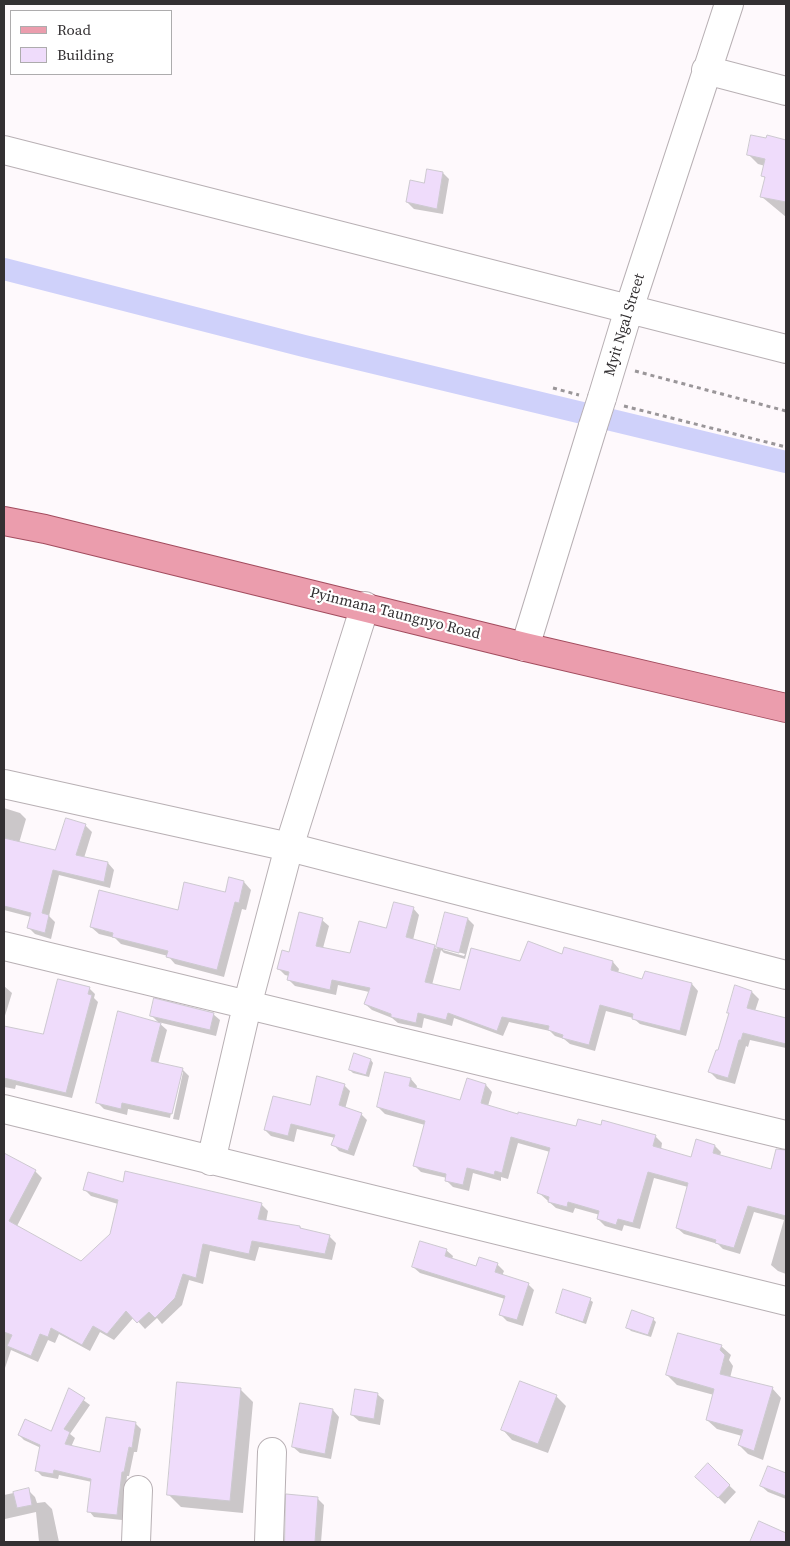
<!DOCTYPE html>
<style>
body{margin:0}
#map{position:relative;width:790px;height:1546px;overflow:hidden;background:#fef9fc;font-family:"Source Serif 4",serif}
canvas{display:block}
.frame{position:absolute;inset:0;border:5px solid #333032;pointer-events:none}
.legend{position:absolute;left:10px;top:10px;width:162px;height:65px;box-sizing:border-box;background:#fff;border:1px solid #adacad;margin:0;padding:6px 9px;list-style:none;font-size:15px;color:#333032}
.legend li{display:flex;align-items:center;gap:10px;height:25px}
.legend b{width:25px;border:1px solid #adacad}
</style>
<div id="map">
<canvas width="790" height="1546"></canvas>
<div class="frame"></div>
<ul class="legend">
<li><b style="height:6px;background:#eb9dad"></b>Road</li>
<li><b style="height:14px;background:#efdcfb"></b>Building</li>
</ul>
</div>
<script>
const ctx = document.querySelector('canvas').getContext('2d');
ctx.lineJoin = 'round';
function paint(path, color) {
  ctx.fillStyle = color;
  ctx.fill(path, 'evenodd');
}
function trace(path, color, width, dash) {
  ctx.strokeStyle = color;
  ctx.lineWidth = width;
  ctx.lineCap = dash ? 'butt' : 'round';
  ctx.setLineDash(dash || []);
  ctx.stroke(path);
}
function write(font, color, halo, rows, align = 'center') {
  ctx.font = font + ' "Source Serif 4",serif';
  ctx.lineWidth = 4.5;
  ctx.setLineDash([]);
  ctx.textBaseline = 'middle';
  ctx.strokeStyle = halo;
  ctx.fillStyle = color;
  for (const [text, x, y, turn = 0] of rows) {
    ctx.save();
    ctx.translate(x, y);
    ctx.rotate((+turn || 0) * Math.PI / 180);
    ctx.textAlign = isNaN(turn) ? turn : align;
    if (halo) ctx.strokeText(text, 0, 0);
    ctx.fillText(text, 0, 0);
    ctx.restore();
  }
}
paint(new Path2D(`
 M768,137L786,141V217L762,197L766,179L763,176L765,166L758,164L748,154L767,140Z
 M443,173L449,179L443,214L414,209L407,202L425,184Z
 M4,808L20,813L26,819L19,843L56,852L67,819L86,826L92,832L84,858L108,863L114,870L110,888L59,875L49,916L55,922L51,939L35,934L29,928L31,917L4,910Z
 M244,882L251,890L246,910L242,909L224,977L175,964L168,956L121,944L115,938L99,934L91,927L179,911L226,893Z
 M413,908L419,915L413,940L434,946L437,949L446,913L468,919L474,925L465,959L444,953L441,950L432,985L460,992L521,963L563,955L613,962L619,969L618,973L643,980L692,984L698,991L686,1036L640,1024L633,1018L606,1011L595,1051L570,1044L564,1039L555,1036L550,1031L509,1022L503,1036L454,1018L452,1026L424,1018L422,1028L398,1023L392,1018L372,1010L365,1004L369,992L338,985L336,995L295,986L289,980V976L285,975L279,969L289,953L322,920L329,926L323,948L351,955L387,930ZM443,948L465,954L464,956L443,950Z
 M4,986L12,993L4,1019Z
 M89,988L95,994L94,998L98,1002L72,1098L16,1085L15,1089L4,1087V1026L44,1035Z
 M752,992L759,999L755,1011L786,1019V1048L750,1040L748,1047L746,1046L735,1084L717,1079L710,1072L719,1052L730,1014L728,1012Z
 M213,1014L220,1020L216,1036L158,1022L167,1030L158,1064L182,1069L189,1076L179,1120L173,1119L183,1072H180L170,1118L128,1109L127,1115L104,1109L98,1103L160,1024L151,1015Z
 M371,1060L373,1063L369,1077L353,1073L350,1070Z
 M386,1074L411,1079L417,1086L416,1090L461,1101L468,1080L486,1085L492,1092L488,1106L519,1115L577,1128L602,1127L603,1122L656,1137L662,1143L661,1150L692,1158L715,1146L721,1152L720,1156L772,1170L774,1161L786,1164V1274L778,1271L771,1265L784,1220L754,1212L740,1254L723,1249L718,1244L684,1234L677,1228L688,1187L654,1178L640,1229L624,1225L622,1231L605,1226L598,1219L600,1215L575,1208L573,1213L556,1208L539,1193L550,1152L518,1143L508,1179L501,1177V1181L473,1173L469,1191L453,1187L446,1180L447,1178L421,1172L414,1165L425,1125L385,1114L378,1107Z
 M344,1085L350,1091L345,1109L361,1114L367,1120L354,1156L339,1151L333,1144L335,1138L297,1129L294,1142L271,1136L265,1130L310,1106Z
 M4,1154L35,1171L42,1178L17,1226L81,1263L111,1234L118,1204L91,1196L84,1189L124,1184L261,1204L268,1211L266,1222L300,1227L303,1230L329,1236L336,1243L332,1260L259,1247L255,1261L210,1251L203,1284L189,1280L182,1305L162,1324L157,1318L145,1329L134,1317L114,1340L100,1332L90,1351L59,1334L55,1343L48,1340L38,1362L11,1350L4,1371Z
 M446,1250L453,1256L452,1259L477,1268L497,1264L504,1271L502,1276L528,1284L534,1290L523,1326L507,1321L500,1314L505,1299L420,1273L413,1267Z
 M590,1300L593,1302L586,1324L560,1315L557,1312Z
 M653,1319L656,1322L651,1337L631,1331L628,1328Z
 M721,1346L731,1355L729,1360L733,1366L730,1378L772,1388L781,1398L763,1460L748,1454L739,1445L742,1436L717,1429L707,1420L714,1395L677,1385L667,1375Z
 M240,1389L253,1402L243,1513L181,1507L168,1494Z
 M70,1390L90,1405L70,1434L75,1438L71,1447L101,1454L136,1424L141,1429L137,1452H134L129,1476H127L122,1520L94,1517L89,1511L92,1482L59,1475L58,1479L42,1476L37,1471L41,1448L24,1440L19,1435L52,1432Z
 M377,1394L384,1400L380,1425L359,1421L352,1415Z
 M556,1396L566,1406L548,1453L512,1440L503,1430Z
 M333,1410L339,1417L331,1459L300,1453L293,1447Z
 M768,1467L786,1474V1499L768,1492L761,1486Z
 M711,1468L736,1492L725,1504L697,1477Z
 M28,1490L35,1497L37,1503L45,1502L52,1509L59,1542H39L36,1512L5,1519L4,1526V1495Z
 M287,1495L318,1499L324,1505L321,1542L286,1541Z`), '#0003');
trace(new Path2D(`
 M4,269L304,346L786,462`), '#cfd1fa', 22);
const building = new Path2D(`
 M751,135L766,138L767,135L786,140V202L760,197L765,177L761,176L765,159L747,155Z
 M427,169L443,172L437,209L406,202L410,180L424,183Z
 M66,818L86,824L76,855L108,862L104,882L53,870L42,913L49,915L45,933L27,928L31,913L4,906V838L55,850Z
 M229,877L244,881L239,903L235,902L217,970L166,957L168,951L112,937L113,933L90,927L99,890L178,910L184,882L225,892Z
 M394,902L414,907L406,937L435,945L425,982L460,990L471,948L520,961L528,941L562,954L564,947L613,961L611,970L642,979L645,971L692,983L680,1031L632,1019L633,1014L600,1005L589,1045L562,1038L563,1035L548,1030L549,1026L502,1017L497,1031L448,1013L446,1020L418,1013L416,1023L391,1017V1014L364,1004L370,988L332,980L330,990L287,980L289,972L277,969L282,950L289,952L299,912L323,918L316,946L350,953L359,921L386,928Z
 M445,912L468,918L459,953L436,947Z
 M58,979L90,987L88,994L92,995L66,1093L4,1078V1026L43,1034Z
 M735,985L752,991L747,1008L786,1018V1044L743,1033L741,1040H739L728,1078L708,1072L716,1050H718L729,1013H727Z
 M154,998L214,1013L210,1030L150,1016Z
 M118,1011L161,1023L151,1061L183,1068L172,1114L122,1103L121,1109L96,1103Z
 M354,1053L371,1059L366,1075L349,1070Z
 M385,1072L411,1078L409,1086L460,1100L467,1078L486,1084L481,1103L518,1114V1112L576,1126L578,1119L601,1125L602,1120L656,1135L653,1146L691,1157L696,1139L715,1145L713,1153L771,1169L776,1149L786,1150V1216L748,1206L734,1248L715,1243L716,1240L676,1228L688,1183L648,1172L633,1223L618,1219L616,1225L597,1219L599,1211L568,1202L567,1207L548,1202L549,1197L537,1193L550,1148L511,1137L502,1173L495,1171L494,1175L467,1168L463,1185L445,1181L446,1174L413,1166L425,1121L377,1107Z
 M317,1076L345,1084L339,1105L362,1113L348,1151L331,1145L335,1135L291,1124L288,1136L264,1130L273,1096L310,1105Z
 M4,1153L36,1170L9,1221L81,1261L110,1234L118,1200L83,1190L88,1172L123,1182L125,1171L262,1203L258,1219L300,1226V1228L330,1235L325,1254L252,1241L249,1254L203,1244L196,1278L183,1274L175,1298L155,1318L149,1312L137,1323L126,1311L107,1334L93,1326L82,1345L51,1328L48,1337L40,1334L31,1356L7,1346L12,1335L4,1332Z
 M420,1241L447,1249L445,1256L476,1266L479,1257L498,1263L495,1272L529,1283L517,1320L499,1315L505,1296L412,1267Z
 M563,1289L591,1298L583,1322L556,1313Z
 M632,1310L654,1318L648,1335L626,1328Z
 M678,1333L722,1345L720,1350L725,1355L720,1374L773,1387L754,1451L738,1445L743,1430L706,1420L714,1389L666,1375Z
 M520,1381L557,1395L538,1444L501,1430Z
 M177,1382L241,1388L230,1501L167,1495Z
 M69,1388L85,1398L64,1429L70,1432L65,1444L100,1452L106,1417L136,1422L132,1448L129,1447L124,1472H122L117,1515L87,1512L91,1479L54,1470L53,1474L35,1471L40,1445L18,1435L25,1419L51,1431Z
 M355,1389L378,1393L374,1419L351,1415Z
 M300,1403L333,1409L325,1454L292,1447Z
 M708,1463L730,1485L718,1498L695,1477Z
 M768,1466L786,1473V1496L760,1486Z
 M29,1488L32,1505L17,1508L13,1492Z
 M286,1494L318,1497L315,1542H285Z
 M759,1521L786,1533V1542H750Z`);
paint(building, '#efdcfb');
trace(building, '#cdc9d0', 1);
const minor = new Path2D(`
 M706,70L786,91
 M4,150L786,349
 M602,398L629,309L729,4
 M525,647L593,426
 M4,784L289,847L786,975
 M4,946L786,1135
 M4,1109L786,1301
 M211,1161L247,1006L289,847L365,606
 M136,1542L138,1490
 M269,1542L272,1452`);
const major = new Path2D(`
 M4,521L45,529L525,647L786,708`);
trace(minor, '#b8b0b4', 30);
trace(major, '#a24c5e', 30);
trace(new Path2D(`
 M635,371L786,411
 M553,388L579,395
 M624,406L786,447`), '#9a9699', 3, [4, 4]);
trace(minor, '#fff', 28);
trace(major, '#eb9dad', 28);
const minorBridge = new Path2D(`
 M593,426L602,398`);
trace(minorBridge, '#b8b0b4', 30, []);
trace(minorBridge, '#fff', 28);
write('15px', '#333032', '#fff', [
 ["Myit Ngal Street",625,325,-73],
 ["Pyinmana Taungnyo Road",395,614,14]
]);
</script>
